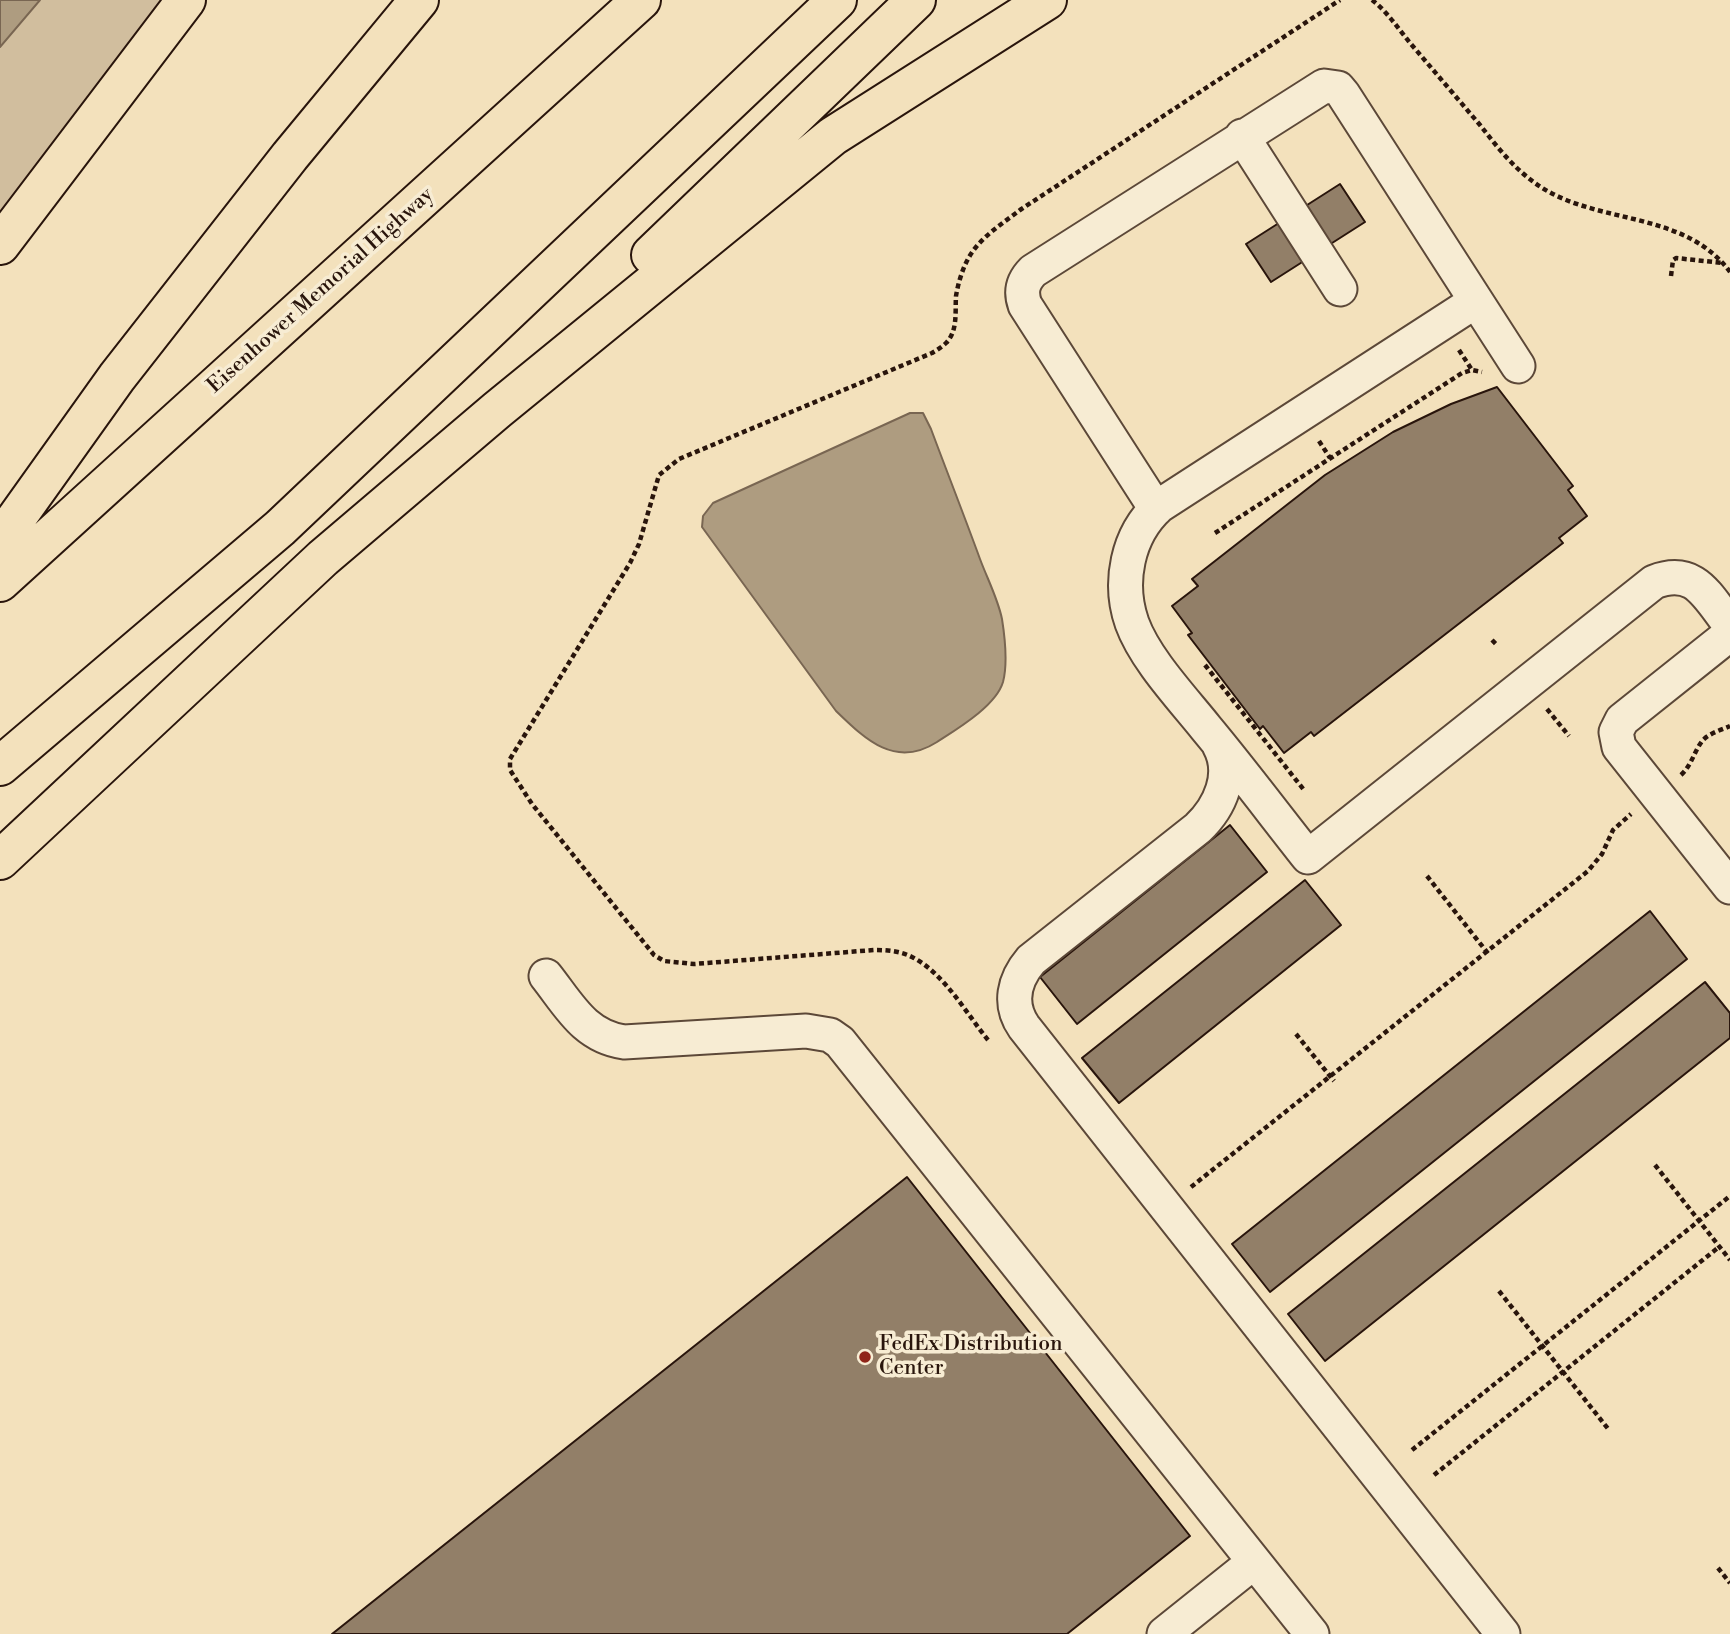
<!DOCTYPE html>
<style>
body{margin:0}
canvas{display:block;background:#f3e1bc}
</style>
<canvas width="1730" height="1634"></canvas>
<script>
const ctx = document.querySelector('canvas').getContext('2d');
ctx.lineJoin = 'round';
function paint(path, color) {
  ctx.fillStyle = color;
  ctx.fill(path, 'evenodd');
}
function trace(path, color, width, dash) {
  ctx.strokeStyle = color;
  ctx.lineWidth = width;
  ctx.lineCap = dash ? 'butt' : 'round';
  ctx.setLineDash(dash || []);
  ctx.stroke(path);
}
function write(font, color, halo, rows, align = 'center') {
  ctx.font = font + ' "Libre Bodoni",serif';
  ctx.lineWidth = 7;
  ctx.setLineDash([]);
  ctx.textBaseline = 'middle';
  ctx.strokeStyle = halo;
  ctx.fillStyle = color;
  for (const [text, x, y, turn = 0] of rows) {
    ctx.save();
    ctx.translate(x, y);
    ctx.rotate((+turn || 0) * Math.PI / 180);
    ctx.textAlign = isNaN(turn) ? turn : align;
    if (halo) ctx.strokeText(text, 0, 0);
    ctx.fillText(text, 0, 0);
    ctx.restore();
  }
}
paint(new Path2D(`
 M40,0H163L0,224V47Z`), '#d1be9e');
const water = new Path2D(`
 M0,0H40L0,47Z
 M910,413H923L931,429C947,472 964,515 980,559C987,578 998,599 1002,619C1005,638 1008,663 1003,682C996,706 957,729 937,742C895,769 865,739 836,711L702,527L703,516L713,503Z`);
paint(water, '#ae9c80');
trace(water, '#796652', 2);
const building = new Path2D(`
 M1340,184L1365,222L1271,282L1246,244Z
 M1497,387L1573,486L1568,490L1587,516L1559,538L1563,543L1314,736L1311,732L1284,753L1263,726L1260,729L1188,635L1192,633L1172,606L1198,586L1192,579L1325,475L1393,432L1451,404Z
 M1230,825L1267,872L1077,1024L1040,977Z
 M1305,880L1341,925L1119,1103L1082,1058Z
 M1650,911L1687,959L1270,1292L1232,1244Z
 M1705,982L1730,1013V1038L1325,1361L1288,1314Z
 M907,1177L1190,1536L1067,1634H332Z`);
paint(building, '#927f68');
trace(building, '#29150c', 2);
const minor = new Path2D(`
 M1242,136L1340,289
 M1476,301L1159,506C1127,535 1118,583 1132,623C1145,659 1182,698 1206,728C1241,770 1274,814 1308,857L1654,582C1695,566 1707,596 1730,625
 M1156,509L1025,305C1020,291 1023,281 1033,271L1324,86L1338,88L1343,94L1518,366
 M1730,634L1622,720L1616,732L1619,747L1730,887
 M1219,745C1235,774 1220,807 1198,828L1031,960C1014,980 1008,1004 1024,1027L1503,1634
 M546,976C569,1005 584,1036 624,1042L806,1031L830,1035L840,1042L1312,1634
 M1164,1634L1254,1562`);
const highway = new Path2D(`
 M0,245L186,0
 M651,255L916,0
 M0,541L117,377L290,156L419,0
 M0,582L641,0
 M0,766L280,528L837,0
 M0,860L323,558L497,410L833,136L1047,0`);
trace(minor, '#5c4838', 37);
trace(highway, '#29150c', 42);
trace(new Path2D(`
 M1372,0C1387,11 1399,30 1411,44C1434,71 1457,98 1480,125C1495,144 1511,165 1531,180C1590,227 1682,207 1730,272
 M1671,276L1673,260L1676,258L1723,263
 M1459,350L1472,370
 M1319,441L1330,458
 M1215,533L1462,373L1472,370L1482,372
 M1492,640L1498,646
 M1205,665L1304,790
 M1547,709L1569,736
 M1681,775C1692,765 1694,751 1703,740C1710,733 1721,730 1730,726
 M1427,876L1490,956
 M1296,1034L1334,1081
 M988,1040C966,1013 944,973 912,957C900,951 887,950 874,950L694,964L664,961L654,955L532,804L510,770V759L630,563L639,544L659,475L679,459L932,353C937,350 942,347 946,343C958,331 955,312 956,296C958,284 962,270 968,259C979,238 1002,224 1020,210L1340,0
 M1655,1165L1730,1260
 M1191,1187L1588,871L1602,854L1613,830L1631,814
 M1499,1291L1609,1430
 M1412,1450L1730,1196
 M1434,1475L1719,1247
 M1718,1568L1730,1583`), '#29150c', 4.5, [5, 3.5]);
trace(minor, '#f7ecd3', 33);
trace(highway, '#f3e1bc', 38);
for (const [x, y, r, color] of [
 [865,1357,7,"#8f2418"]
]) {
  const dot = new Path2D();
  dot.arc(x, y, r, 0, 2 * Math.PI);
  ctx.fillStyle = color;
  ctx.fill(dot);
  trace(dot, '#f7ecd3', 2.5);
}
write('21px', '#29150c', '#f7ecd3', [
 ["Eisenhower Memorial Highway",321,291,-42]
]);
write('21px', '#29150c', '#f7ecd3', [
 ["FedEx Distribution",879,1345],
 ["Center",879,1369]
], 'left');
</script>
